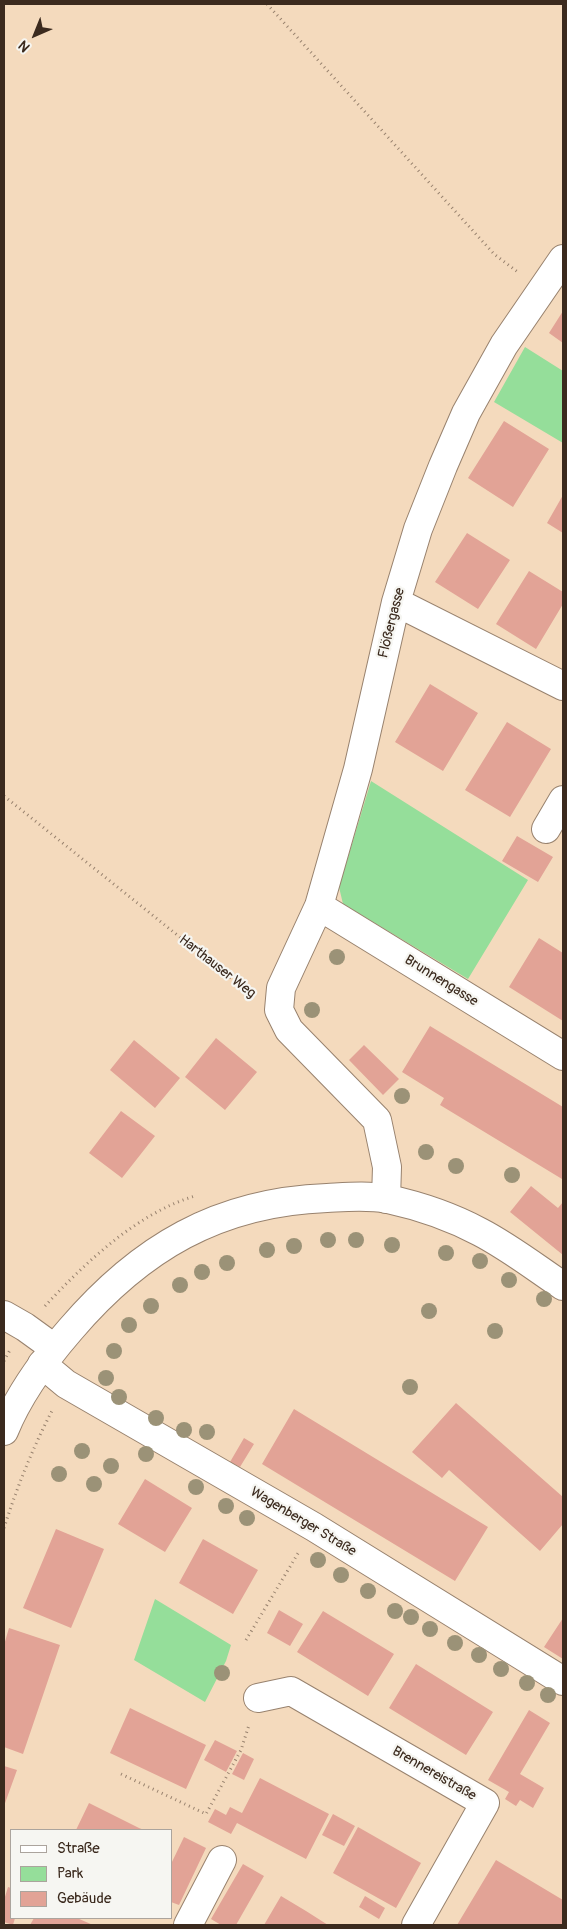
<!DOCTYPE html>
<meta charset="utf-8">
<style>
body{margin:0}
#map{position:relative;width:567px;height:1929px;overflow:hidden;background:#f4dabd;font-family:Pangolin,sans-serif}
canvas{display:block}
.frame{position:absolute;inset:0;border:5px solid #3b2a1e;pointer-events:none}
.legend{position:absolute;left:10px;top:1829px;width:162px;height:90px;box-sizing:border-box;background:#f6f6f2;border:1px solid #aba49d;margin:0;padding:6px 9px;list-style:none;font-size:15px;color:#3b2a1e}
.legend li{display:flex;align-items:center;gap:10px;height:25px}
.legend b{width:25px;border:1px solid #aba49d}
.north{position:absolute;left:10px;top:10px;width:50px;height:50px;-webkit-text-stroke:4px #f6f6f2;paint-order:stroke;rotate:224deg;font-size:14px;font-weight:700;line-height:20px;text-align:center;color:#3b2a1e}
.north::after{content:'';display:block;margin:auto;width:18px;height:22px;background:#3b2a1e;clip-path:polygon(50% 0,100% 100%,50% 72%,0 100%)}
</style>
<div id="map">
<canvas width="567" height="1929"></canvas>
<div class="frame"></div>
<ul class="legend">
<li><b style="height:6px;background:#fff"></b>Straße</li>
<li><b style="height:14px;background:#95de9a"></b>Park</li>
<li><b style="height:14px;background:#e2a396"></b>Gebäude</li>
</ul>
<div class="north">N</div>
</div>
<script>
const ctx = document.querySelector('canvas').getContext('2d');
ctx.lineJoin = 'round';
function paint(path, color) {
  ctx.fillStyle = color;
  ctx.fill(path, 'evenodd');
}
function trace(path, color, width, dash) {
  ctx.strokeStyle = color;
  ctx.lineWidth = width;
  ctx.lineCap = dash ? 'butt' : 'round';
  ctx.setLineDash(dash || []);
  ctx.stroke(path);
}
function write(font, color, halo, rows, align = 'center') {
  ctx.font = font + ' Pangolin,sans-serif';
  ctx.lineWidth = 4.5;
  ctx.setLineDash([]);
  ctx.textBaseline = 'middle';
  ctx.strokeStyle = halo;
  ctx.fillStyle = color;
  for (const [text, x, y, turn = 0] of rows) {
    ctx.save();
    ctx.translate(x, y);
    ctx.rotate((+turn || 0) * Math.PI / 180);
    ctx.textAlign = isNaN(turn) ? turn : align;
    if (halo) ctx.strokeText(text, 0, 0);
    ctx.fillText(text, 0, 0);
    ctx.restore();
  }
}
paint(new Path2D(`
 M525,347L563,371V443L494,402Z
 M371,781L528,880L468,979L343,904L339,887Z
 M155,1599L231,1645L226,1661L205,1702L134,1660Z`), '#95de9a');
paint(new Path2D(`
 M563,311V343L549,333Z
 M504,421L549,449L513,507L468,478Z
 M563,495V533L547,523Z
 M467,533L510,560L478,609L435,582Z
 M529,571L563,592V604L536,649L496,624Z
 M430,684L478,713L443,771L395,742Z
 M507,722L551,749L510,817L465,790Z
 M517,836L553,857L538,882L502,861Z
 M539,938L563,953V1021L509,987Z
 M430,1026L563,1107L562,1179L440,1105L444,1098L402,1072Z
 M216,1038L257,1072L225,1110L185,1077Z
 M134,1040L180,1078L155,1108L110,1070Z
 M364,1045L399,1079L383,1095L349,1060Z
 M121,1111L155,1136L122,1178L89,1153Z
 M531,1186L558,1208L563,1202V1255L510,1212Z
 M456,1403L563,1497V1524L540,1551L449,1470L442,1478L412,1452Z
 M294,1409L488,1527L455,1581L262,1464Z
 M244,1438L254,1444L240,1467L230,1462Z
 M145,1479L192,1508L165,1552L118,1524Z
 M56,1529L104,1549L71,1628L23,1608Z
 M203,1539L258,1570L233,1614L179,1583Z
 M279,1610L303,1624L290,1646L267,1633Z
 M323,1611L394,1654L368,1696L297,1652Z
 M563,1618V1659L544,1647Z
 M9,1628L60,1645L23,1754L4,1747V1645Z
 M416,1664L493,1712L466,1755L389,1708Z
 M130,1708L206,1745L186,1789L110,1753Z
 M529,1710L550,1723L520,1774L544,1788L533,1808L520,1800L516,1806L505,1799L509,1792L488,1780Z
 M215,1740L237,1751L226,1772L204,1760Z
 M243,1753L254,1759L244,1780L232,1774Z
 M4,1766L17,1770L4,1806Z
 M260,1778L329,1814L306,1859L237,1823L231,1834L208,1822L215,1809L226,1815L230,1807L242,1813Z
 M89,1803L139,1828L144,1830H76Z
 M333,1814L355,1826L344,1846L322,1835Z
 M358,1827L421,1863L396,1908L333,1873Z
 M184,1837L206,1848L179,1905L171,1902V1864Z
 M496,1860L563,1900V1925H457Z
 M243,1864L264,1876L236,1925H221L211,1919Z
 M8,1887L11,1888V1918H15L13,1925L4,1922V1900Z
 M281,1896L306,1911L328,1925H264Z
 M365,1896L385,1908L379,1919L359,1907Z
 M34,1918H77L93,1925H30Z`), '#e2a396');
const minor = new Path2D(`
 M396,602L563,686
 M546,829L563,800
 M319,906L563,1056
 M386,1199L387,1167L377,1120L289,1030L279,1010L281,988L319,906L358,769L396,602L418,529L443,466L466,413L504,345L563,259
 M4,1315L25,1327L54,1348
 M42,1364L66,1384L314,1527L563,1681
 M258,1698L291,1691L485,1803L416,1925
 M188,1925L222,1860`);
const major = new Path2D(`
 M4,1431C19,1394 44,1360 70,1330C140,1248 218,1202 327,1198C347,1197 368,1195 388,1199C420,1206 452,1217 480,1232C509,1247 536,1268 563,1286`);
trace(minor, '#98826e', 30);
trace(major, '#98826e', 30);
trace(new Path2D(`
 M267,4L494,254L519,273
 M4,796L252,995
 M45,1306C85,1263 137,1213 195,1196
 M4,1361L10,1350
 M4,1528C17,1487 33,1447 53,1409
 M246,1640L300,1550
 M121,1774L206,1814L241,1750L249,1725`), '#98826e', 3, [1, 4]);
trace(minor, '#fff', 28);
trace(major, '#fff', 28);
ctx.fillStyle = '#9b9277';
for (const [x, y] of [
 [337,957],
 [312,1010],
 [402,1096],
 [426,1152],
 [456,1166],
 [512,1175],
 [328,1240],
 [356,1240],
 [392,1245],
 [294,1246],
 [267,1250],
 [446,1253],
 [480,1261],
 [227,1263],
 [202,1272],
 [509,1280],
 [180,1285],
 [544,1299],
 [151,1306],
 [429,1311],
 [129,1325],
 [495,1331],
 [114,1351],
 [106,1378],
 [410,1387],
 [119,1397],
 [156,1418],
 [184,1430],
 [207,1432],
 [82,1451],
 [146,1454],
 [111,1466],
 [59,1474],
 [94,1484],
 [196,1487],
 [226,1506],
 [247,1518],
 [318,1560],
 [341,1575],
 [368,1591],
 [395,1611],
 [411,1617],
 [430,1629],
 [455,1643],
 [479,1655],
 [501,1669],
 [222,1673],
 [527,1683],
 [548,1695]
]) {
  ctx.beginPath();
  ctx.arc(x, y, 8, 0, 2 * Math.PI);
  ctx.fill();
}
write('14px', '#3b2a1e', '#f6f6f2', [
 ["Flößergasse",392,623,-76],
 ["Harthauser Weg",217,967,38],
 ["Brunnengasse",441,981,32],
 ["Wagenberger Straße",303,1522,31],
 ["Brennereistraße",434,1774,30]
]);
</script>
